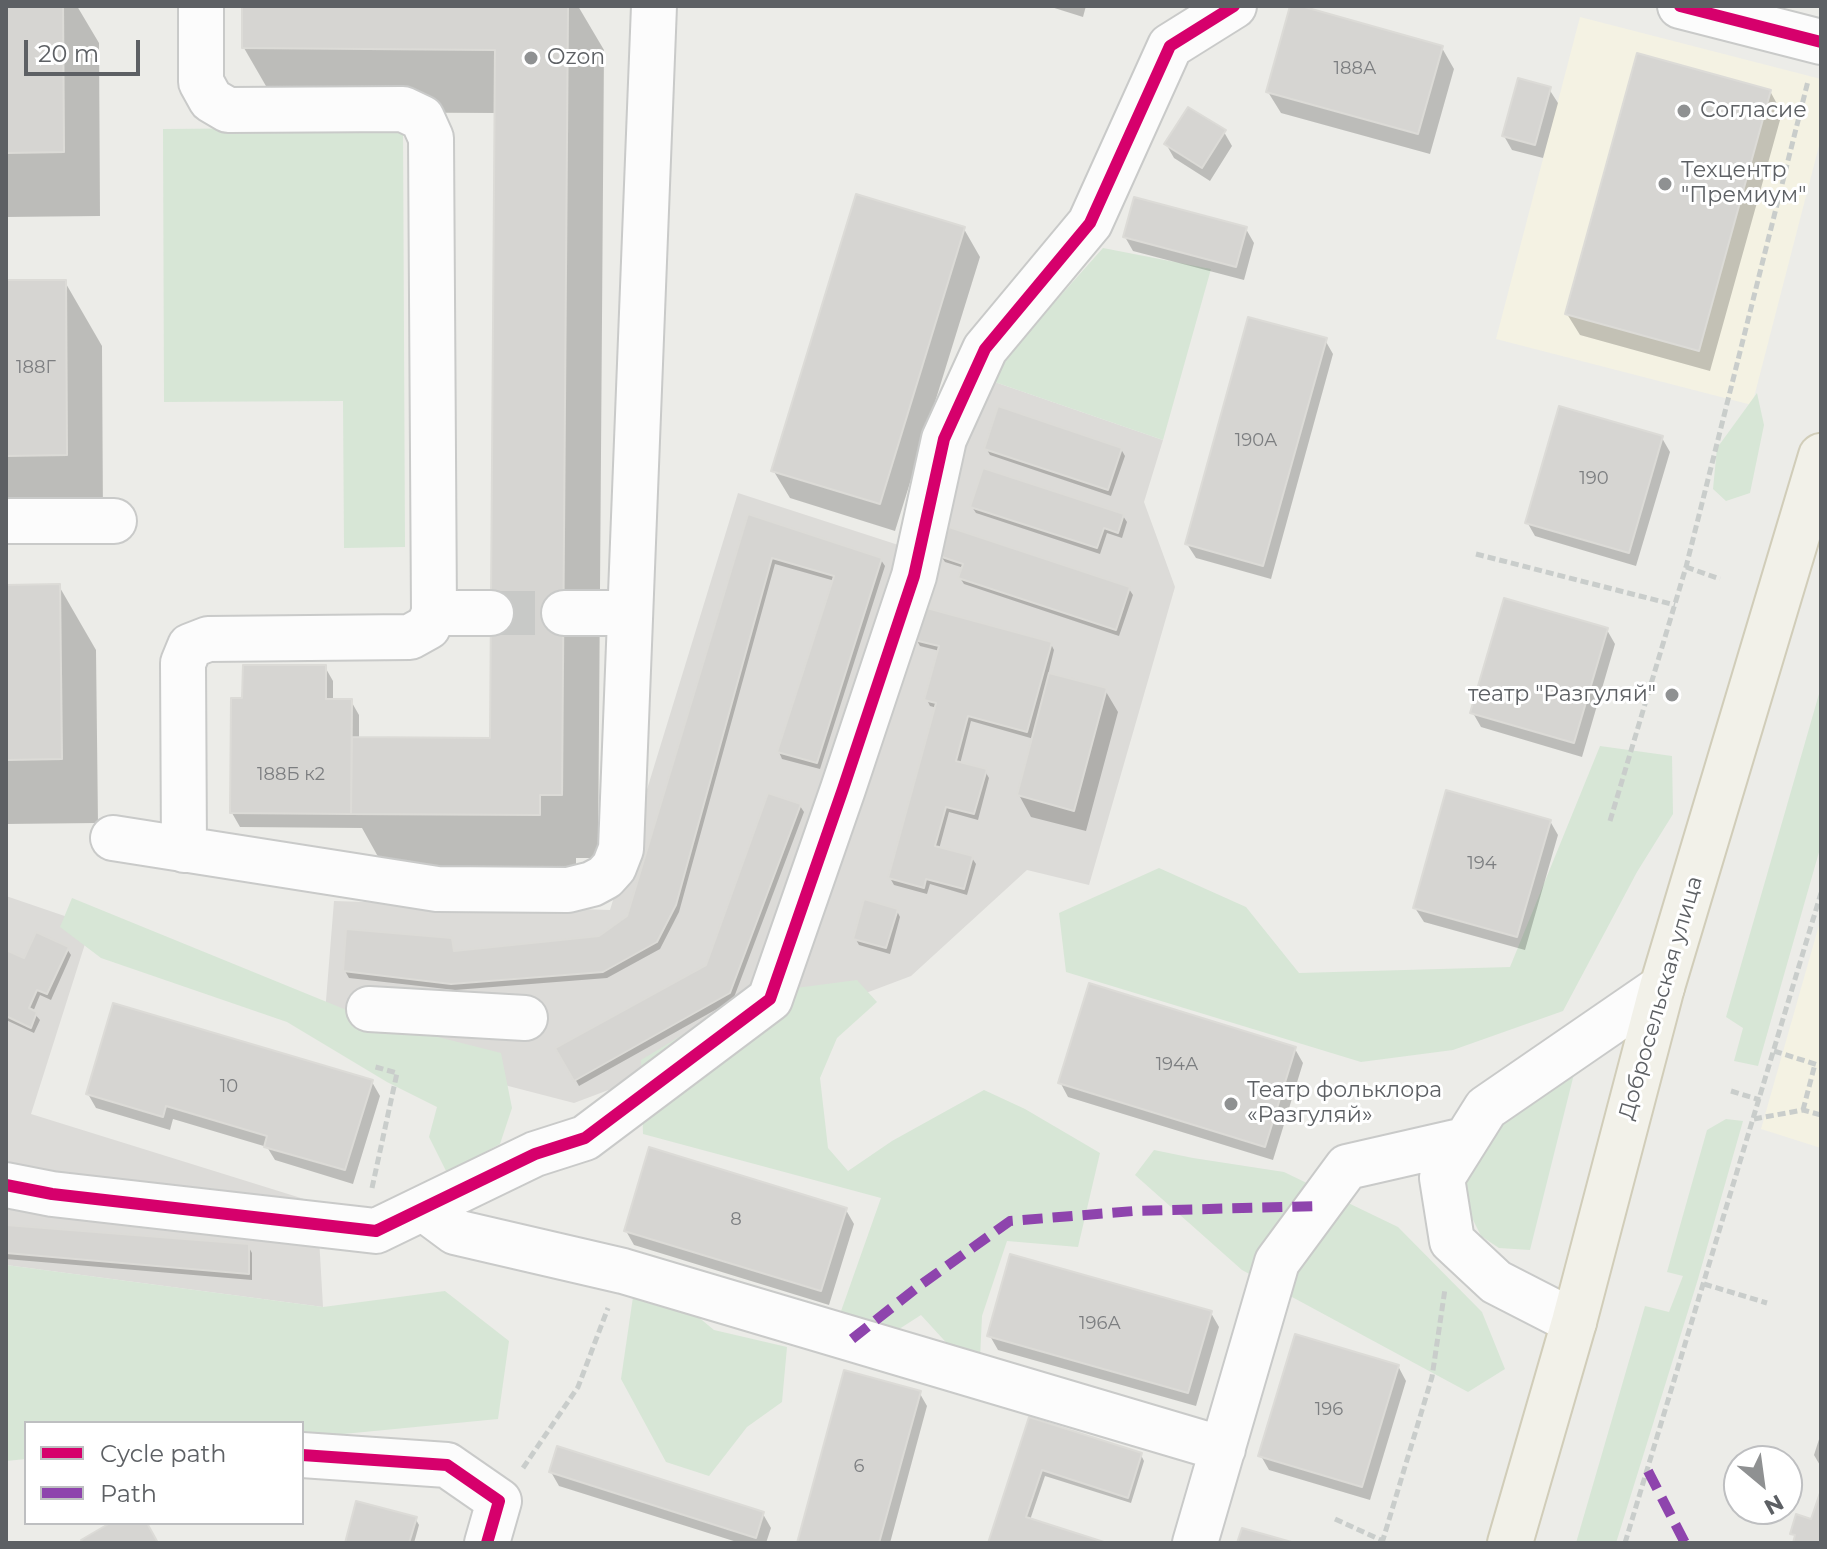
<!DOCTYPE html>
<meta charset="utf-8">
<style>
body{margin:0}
#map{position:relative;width:1827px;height:1549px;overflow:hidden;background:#ecece8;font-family:Montserrat,sans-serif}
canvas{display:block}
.frame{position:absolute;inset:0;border:8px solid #5d6064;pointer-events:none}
.legend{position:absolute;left:24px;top:1421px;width:280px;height:104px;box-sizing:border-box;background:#fff;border:2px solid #bebfc1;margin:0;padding:10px 14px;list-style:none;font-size:24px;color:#5d6064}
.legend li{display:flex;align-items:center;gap:16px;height:40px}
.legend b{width:40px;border:2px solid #bebfc1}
.north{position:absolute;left:1723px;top:1445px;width:80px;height:80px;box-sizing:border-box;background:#fff;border:2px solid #bebfc1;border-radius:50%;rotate:151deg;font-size:22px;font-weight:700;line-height:32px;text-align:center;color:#5d6064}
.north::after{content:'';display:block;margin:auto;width:28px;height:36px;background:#8f9192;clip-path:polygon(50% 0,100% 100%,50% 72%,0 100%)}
.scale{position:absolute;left:24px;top:40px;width:116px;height:36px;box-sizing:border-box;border:4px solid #5d6064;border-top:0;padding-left:10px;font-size:24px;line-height:28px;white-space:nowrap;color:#5d6064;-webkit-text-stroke:6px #fff;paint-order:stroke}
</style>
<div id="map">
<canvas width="1827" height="1549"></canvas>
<div class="frame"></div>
<ul class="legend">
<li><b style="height:10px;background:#d6006c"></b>Cycle path</li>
<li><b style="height:10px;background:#8e44ad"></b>Path</li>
</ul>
<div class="north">N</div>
<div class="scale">20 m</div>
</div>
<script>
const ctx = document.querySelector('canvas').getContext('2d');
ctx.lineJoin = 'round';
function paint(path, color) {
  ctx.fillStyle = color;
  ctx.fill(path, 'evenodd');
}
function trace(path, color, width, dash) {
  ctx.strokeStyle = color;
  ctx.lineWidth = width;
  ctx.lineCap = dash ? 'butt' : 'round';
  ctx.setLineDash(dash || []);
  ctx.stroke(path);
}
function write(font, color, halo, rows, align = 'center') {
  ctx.font = font + ' Montserrat,sans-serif';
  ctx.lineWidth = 6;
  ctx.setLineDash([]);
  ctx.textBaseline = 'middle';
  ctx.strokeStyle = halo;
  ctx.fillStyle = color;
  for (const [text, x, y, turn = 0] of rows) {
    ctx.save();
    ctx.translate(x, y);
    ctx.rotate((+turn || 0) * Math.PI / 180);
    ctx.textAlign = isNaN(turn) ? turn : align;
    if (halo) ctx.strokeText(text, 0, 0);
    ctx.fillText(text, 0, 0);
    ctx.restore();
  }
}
paint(new Path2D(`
 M1580,17L1821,79V138L1752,405L1496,339Z
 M1821,918V1148L1761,1129Z`), '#f4f2e3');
paint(new Path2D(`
 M986,379L1163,440L1144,502L1175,587L1089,885L1027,870L911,976L574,1103L323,1038L334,901L610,910L738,493L923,553Z
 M6,896L91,925L31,1114L317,1203L323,1307L6,1265Z`), '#dcdbd8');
paint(new Path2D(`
 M403,127L405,547L344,548L343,401L164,402L163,129Z
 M1103,248L1211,269L1163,440L986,379Z
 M1757,393L1764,425L1750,493L1726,501L1713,489L1717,448Z
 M1821,687V845L1758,1066L1734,1061L1743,1028L1726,1017Z
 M1600,746L1672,756L1673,814L1637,872L1563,1011L1453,1050L1361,1062L1066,972L1059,913L1159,868L1246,907L1299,973L1510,967Z
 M72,898L371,1020L501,1053L512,1108L500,1144L447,1173L429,1137L437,1107L387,1082L287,1022L101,958L60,927Z
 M857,980L877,1002L837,1038L820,1078L828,1148L848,1171L892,1141L984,1090L1025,1109L1100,1153L1078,1247L1007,1241L982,1316L980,1359L996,1397L921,1315L857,1356L840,1314L881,1198L643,1134L641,1060L750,994Z
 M1574,1074L1530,1250L1499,1248L1481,1236L1466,1206L1464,1175L1490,1126Z
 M1726,1119L1743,1121L1698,1279L1616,1543H1576L1645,1306L1669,1312L1683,1276L1667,1272L1707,1130Z
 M1154,1150L1193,1158L1284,1172L1398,1227L1482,1312L1505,1369L1468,1392L1242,1270L1135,1175Z
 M6,1265L323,1307L445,1291L509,1341L498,1419L302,1438V1423H26V1459L6,1461Z
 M633,1297H674L714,1330L787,1347L782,1402L747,1427L709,1476L666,1462L621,1379Z`), '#d7e6d6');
paint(new Path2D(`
 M6,6H77L99,43L100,216L6,217Z
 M244,6H578L604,50L598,858H576V878H390L362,828L240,827L232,813L244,700L325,667L333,681V701H351L359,715V739L492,740L496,113L281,112L244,48Z
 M1048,6H1086L1083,17Z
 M1292,6L1442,48L1454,69L1430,154L1281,113L1268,92Z
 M1549,89L1558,103L1543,158L1512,150L1504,136Z
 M1770,91L1782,113L1710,371L1580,335L1567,314Z
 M1224,132L1232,146L1210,181L1174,158L1166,144Z
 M964,229L980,257L895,531L790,498L773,470Z
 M1246,229L1254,243L1244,280L1133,251L1125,237Z
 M65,282L102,346L103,519L6,520V283Z
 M1325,340L1333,354L1271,579L1196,558L1187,544Z
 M1662,438L1670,452L1636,566L1535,536L1527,522Z
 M986,448L1121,449L1125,456L1111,496L990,455Z
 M972,507L1123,516L1127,522L1122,538L1107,533L1100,554L976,513Z
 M749,516L881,560L885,566L820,769L782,759L779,752L835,581L775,564L679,912L660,949L607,978L455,990L349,978L345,971L451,940L455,953L600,938L629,917Z
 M941,556L1129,589L1133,595L1119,636L964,584L960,578L964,568L945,562Z
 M59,586L96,650L98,823L6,824V587Z
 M1607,630L1615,644L1582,757L1481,727L1473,713Z
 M916,639L1051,644L1054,650L1048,675L1105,690L1118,712L1086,831L1031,817L1019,795L1034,739L971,721L960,764L985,771L989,778L978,820L949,812L939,849L972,858L976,864L967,895L930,884L927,894L894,885L890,878L937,708L930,706L927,700L940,651L920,646Z
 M800,806L804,812L733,1000L579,1086L558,1048L708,967Z
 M1550,821L1558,835L1525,950L1424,922L1415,908Z
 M897,911L900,917L890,954L859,945L855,938Z
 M67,949L71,955L51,1000L40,995L33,1012L40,1020L34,1033L6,1020V952L25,961Z
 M1295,1049L1303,1063L1273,1160L1068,1097L1060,1082Z
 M372,1082L380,1096L353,1184L275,1160L267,1147L173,1119L170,1130L96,1108L88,1094Z
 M846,1210L854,1224L829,1305L634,1245L626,1231Z
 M6,1227L248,1246L252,1253V1280L6,1259Z
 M1211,1313L1219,1327L1196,1406L998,1350L990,1336Z
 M1398,1366L1406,1381L1370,1500L1269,1470L1261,1456Z
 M919,1392L927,1406L890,1543H799Z
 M1030,1420L1141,1455L1144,1461L1131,1503L1045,1476L1030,1520L1101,1543H991Z
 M1821,1433V1467L1814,1455Z
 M551,1472L763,1514L771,1528L766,1543H740L559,1486Z
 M415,1518L419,1525L414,1543H347Z`), '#0003');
const building = new Path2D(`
 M6,6H63L64,152L6,153Z
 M242,6H568L562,795H540V815L351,814L352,737L490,738L495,50L242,48Z
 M1290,6H1301L1443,46L1418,134L1266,92Z
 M1637,53L1771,90L1699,351L1565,314Z
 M1518,78L1551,87L1535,145L1502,136Z
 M1188,107L1226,130L1202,168L1164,144Z
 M856,194L965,227L880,504L771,471Z
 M1134,197L1247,227L1236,267L1123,237Z
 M6,280H66L67,455L6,456Z
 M1248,317L1327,338L1263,566L1185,544Z
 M998,406L1122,448L1108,490L984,449Z
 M1559,406L1663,436L1629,553L1525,523Z
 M983,468L1124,514L1118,533L1104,528L1097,548L970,507Z
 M748,514L882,558L817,763L777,752L834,576L772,558L676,905L657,942L603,972L451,984L343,971L346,929L452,938L454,951L599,936L627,916Z
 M949,527L1130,587L1116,630L958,578L963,564L939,556Z
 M60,584L62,759L6,760V585Z
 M1504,598L1608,628L1574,743L1470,713Z
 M923,607L1052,642L1027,732L968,716L956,761L987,769L974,814L946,807L935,846L973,856L964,889L926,879L924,888L888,878L936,703L924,700L939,646L914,640Z
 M243,665H326V699H352L351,814L230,813L231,698H242Z
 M1049,673L1107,688L1074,811L1017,795Z
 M1446,790L1551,820L1517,937L1413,908Z
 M768,793L801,804L730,993L574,1081L555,1048L706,965Z
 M864,899L898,909L886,948L853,939Z
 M36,932L69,947L47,994L37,990L29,1008L37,1012L31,1028L6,1016V950L24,958Z
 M1089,983L1296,1047L1265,1147L1058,1083Z
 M113,1003L373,1080L345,1170L264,1147L267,1136L166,1106L163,1117L86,1094Z
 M649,1147L847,1208L821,1291L624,1231Z
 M6,1225L249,1244V1274L6,1253Z
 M1010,1254L1212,1311L1188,1393L987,1336Z
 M1295,1334L1399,1365L1362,1487L1258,1456Z
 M844,1370L921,1391L879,1543H797Z
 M1029,1417L1142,1453L1128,1498L1042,1470L1026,1517L1107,1543H988Z
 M557,1446L764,1512L756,1538L549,1472Z
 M1821,1490V1543H1793L1795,1535L1790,1534L1796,1514L1811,1519Z
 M356,1501L417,1517L409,1543H345Z
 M110,1523H147L158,1543H83L81,1540Z
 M1242,1528L1295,1543H1237Z`);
paint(building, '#d6d5d2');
trace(building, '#dcdbd7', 2);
trace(new Path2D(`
 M491,613H564`), '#c8c9c7', 44, [44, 22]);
const minor = new Path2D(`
 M1680,6L1821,42
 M6,521H114
 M434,613H491
 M564,613H630
 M113,838L437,889L568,890L592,884L605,877L614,867L621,849L654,6
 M184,850L183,663L190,646L208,639L410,637L428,627L434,613L431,138L422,118L403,109L228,110L211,100L201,82V6
 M369,1009L525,1018
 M6,1185L52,1194L376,1231L535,1154L585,1138L770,999L843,789L914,576L944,439L985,349L1090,223L1170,46L1234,6
 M424,1209L455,1232L623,1271L1223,1449
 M1574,1322L1496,1282L1452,1241L1442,1178L1486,1108L1662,987
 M302,1455L447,1465L499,1501L487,1543
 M1195,1543L1277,1262L1347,1167L1465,1140`);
const major = new Path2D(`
 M1510,1543L1574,1322L1662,987L1821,456`);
trace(minor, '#c9cac9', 48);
trace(major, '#d1cdb9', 48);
trace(new Path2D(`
 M1476,554L1675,605
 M1686,567L1720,579
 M1610,821L1686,567L1808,81
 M1774,1051L1821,1066
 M1731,1091L1760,1100
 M1803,1110L1815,1064
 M1754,1119L1803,1110L1821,1115
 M372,1188L397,1073L372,1066
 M1704,1284L1767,1303
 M523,1468L578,1387L608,1308
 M1335,1519L1383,1541
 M1382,1543L1432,1377L1445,1289
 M1625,1543L1821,893`), '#c9cdcb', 5, [8, 4]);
trace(minor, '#fcfcfc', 44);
trace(major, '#f2f1e9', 44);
trace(new Path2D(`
 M852,1339L919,1286L1010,1221L1134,1211L1319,1206
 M1648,1471L1685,1543`), '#8e44ad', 10, [20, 10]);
trace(new Path2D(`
 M1680,6L1821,42
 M6,1185L52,1194L376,1231L535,1154L585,1138L770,999L843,789L914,576L944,439L985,349L1090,223L1170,46L1234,6
 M302,1455L447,1465L499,1501L487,1543`), '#d6006c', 12);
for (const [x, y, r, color] of [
 [531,58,8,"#8f9192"],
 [1684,111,8,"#8f9192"],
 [1665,184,8,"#8f9192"],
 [1672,695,8,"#8f9192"],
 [1231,1104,8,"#8f9192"]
]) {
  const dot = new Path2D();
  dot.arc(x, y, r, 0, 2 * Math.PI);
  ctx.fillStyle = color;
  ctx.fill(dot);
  trace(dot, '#fff', 3);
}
write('18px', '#7c7e80', null, [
 ["188А",1355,69],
 ["188Г",36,368],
 ["190А",1256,441],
 ["190",1594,479],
 ["188Б к2",291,775],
 ["194",1482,864],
 ["194А",1177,1065],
 ["10",229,1087],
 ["8",736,1220],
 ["196А",1100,1324],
 ["196",1329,1410],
 ["6",859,1467]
]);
write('22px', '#5d6064', '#fff', [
 ["Ozon",547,58],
 ["Согласие",1700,111],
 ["Техцентр",1681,171],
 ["\"Премиум\"",1681,196],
 ["театр \"Разгуляй\"",1656,695,"right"],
 ["Театр фольклора",1247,1091],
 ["«Разгуляй»",1247,1116]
], 'left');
write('22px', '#5d6064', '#fff', [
 ["Добросельская улица",1661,998,-74]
]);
</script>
